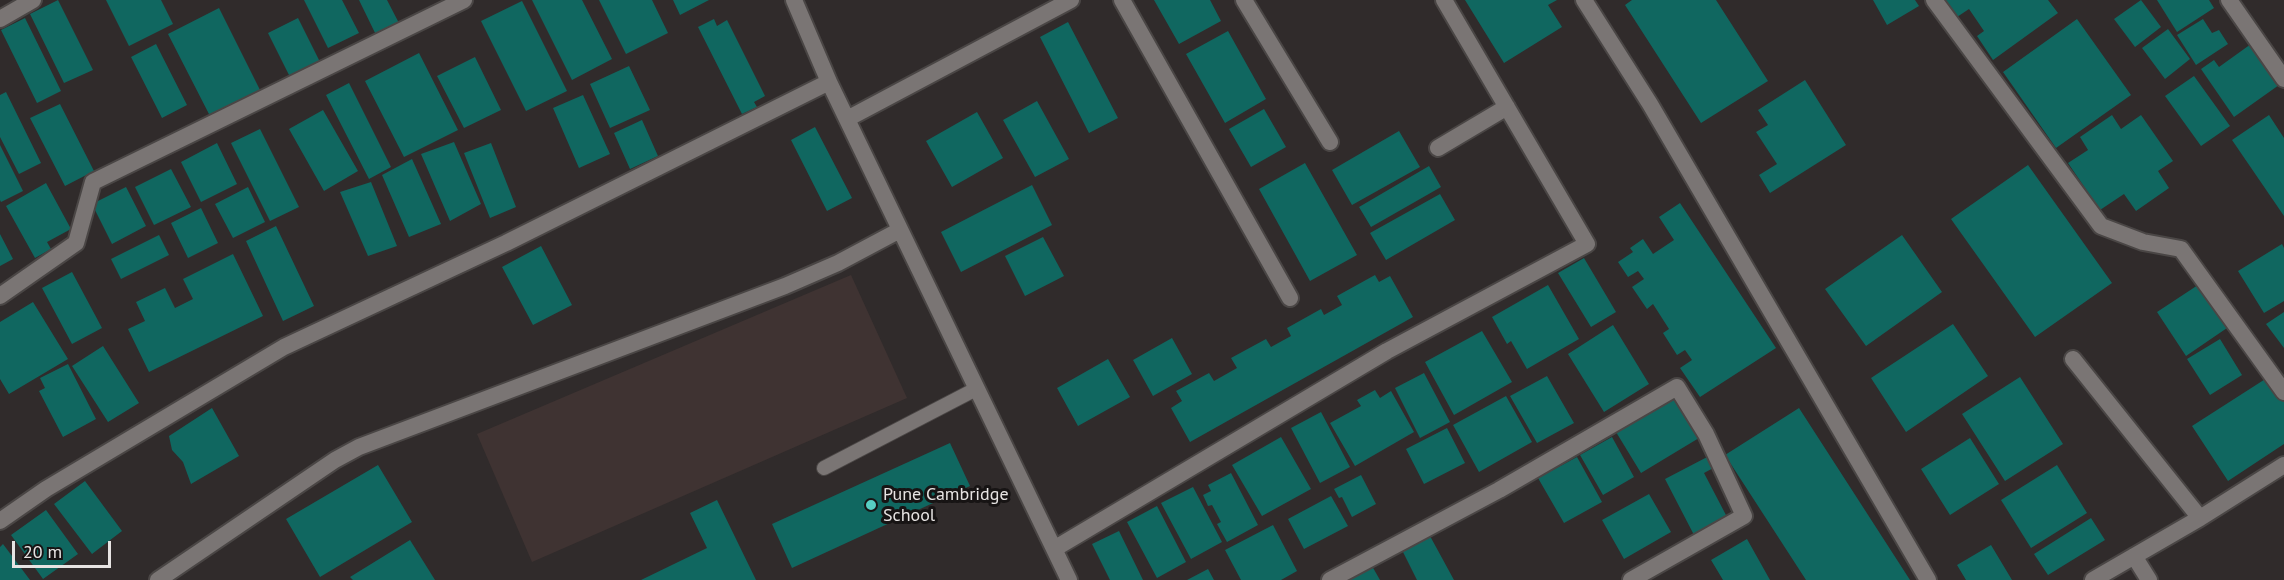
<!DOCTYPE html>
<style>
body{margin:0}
#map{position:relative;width:2284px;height:580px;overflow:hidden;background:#302b2b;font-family:"PT Sans",sans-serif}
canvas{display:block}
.scale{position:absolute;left:12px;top:541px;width:99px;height:27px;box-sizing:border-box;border:3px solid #e7e4e3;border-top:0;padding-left:8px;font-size:18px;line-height:21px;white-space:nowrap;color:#e7e4e3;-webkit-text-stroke:4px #171414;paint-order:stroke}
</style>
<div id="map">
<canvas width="2284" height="580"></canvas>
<div class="scale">20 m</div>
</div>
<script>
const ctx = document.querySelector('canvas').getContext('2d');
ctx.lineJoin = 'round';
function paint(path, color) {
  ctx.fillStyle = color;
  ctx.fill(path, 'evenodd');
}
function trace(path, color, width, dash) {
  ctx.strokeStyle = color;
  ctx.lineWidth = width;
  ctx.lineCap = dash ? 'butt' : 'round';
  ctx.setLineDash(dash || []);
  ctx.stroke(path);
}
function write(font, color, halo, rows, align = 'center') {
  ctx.font = font + ' "PT Sans",sans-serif';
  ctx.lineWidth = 6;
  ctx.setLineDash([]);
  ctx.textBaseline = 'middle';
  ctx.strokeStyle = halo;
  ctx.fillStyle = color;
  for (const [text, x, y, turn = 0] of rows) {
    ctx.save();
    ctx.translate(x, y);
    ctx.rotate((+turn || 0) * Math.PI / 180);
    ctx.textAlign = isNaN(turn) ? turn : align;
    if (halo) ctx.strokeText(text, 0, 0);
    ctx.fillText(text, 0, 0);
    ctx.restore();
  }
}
paint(new Path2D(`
 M851,275L907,398L532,562L477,434Z`), '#3f3332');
paint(new Path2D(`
 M58,0L93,70L64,83L30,14Z
 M106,0H161L173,24L129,46Z
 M304,0H342L359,33L328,48Z
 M359,0H387L401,27L378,39Z
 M532,0H582L612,59L572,80Z
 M599,0H652L668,33L626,54Z
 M673,0H709L680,15Z
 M1154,0H1210L1221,21L1179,44Z
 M1465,0H1557L1548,5L1562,27L1504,63Z
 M1632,0H1716L1768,81L1701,123L1625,5Z
 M1873,0H1915L1919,6L1887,25Z
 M1945,0H2048L2058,13L1993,60L1977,36L1984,31L1969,9L1957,17Z
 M2141,0L2161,27L2135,47L2114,19Z
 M2157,0H2209L2214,8L2177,32Z
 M522,1L567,91L526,111L481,21Z
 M219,8L260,90L210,116L168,34Z
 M25,18L61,91L37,103L1,30Z
 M298,18L321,64L291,79L268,33Z
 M714,19L717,26L727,20L765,96L754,102L757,107L742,114L698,27Z
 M2077,19L2131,95L2056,148L2003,72Z
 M2203,19L2212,33L2219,30L2228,44L2196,65L2177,35Z
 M1068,22L1118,118L1089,133L1040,37Z
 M2168,29L2190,59L2165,79L2142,48Z
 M1228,31L1266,99L1225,123L1186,54Z
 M156,44L187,105L162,118L131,57Z
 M2251,44L2279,85L2234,117L2201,69L2214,60L2219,67Z
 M419,53L458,130L404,157L365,81Z
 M475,57L501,110L464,128L437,76Z
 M629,66L650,110L610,128L590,84Z
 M2194,76L2230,126L2201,146L2165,96Z
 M1805,80L1846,145L1770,193L1759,175L1777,164L1756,132L1768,125L1758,110Z
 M349,83L391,167L369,179L326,95Z
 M6,92L41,163L19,174L0,137V95Z
 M583,95L610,154L579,168L553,108Z
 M1037,101L1069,159L1035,177L1003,120Z
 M60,104L94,171L65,186L30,118Z
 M1264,109L1286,147L1251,167L1229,129Z
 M323,110L358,171L324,191L289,129Z
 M977,112L1003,158L952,187L926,141Z
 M2112,115L2121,129L2141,115L2173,161L2158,171L2169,188L2136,211L2124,194L2100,210L2068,163L2088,150L2080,137Z
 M2269,115L2284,138V216L2232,140Z
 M642,120L658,156L630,169L614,133Z
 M815,127L852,198L827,211L791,140Z
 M260,129L299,207L270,221L231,143Z
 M1399,131L1420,167L1352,205L1332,170Z
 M454,142L481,204L450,221L421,154Z
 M217,143L237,184L201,202L181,162Z
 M491,143L516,207L490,218L464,153Z
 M0,145L23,191L1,202L0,200Z
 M412,159L441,224L409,237L382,175Z
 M1305,163L1357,255L1310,281L1259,189Z
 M2028,165L2112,283L2035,337L1951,219Z
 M1429,166L1441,187L1371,227L1359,207Z
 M171,169L191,207L154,225L135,187Z
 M371,182L397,246L368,256L340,192Z
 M46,183L71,229L47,242L51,249L35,258L6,206Z
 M1032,185L1052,225L961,272L941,232Z
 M126,187L146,226L112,244L92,204Z
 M248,187L265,222L233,238L215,204Z
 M1440,194L1455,220L1386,260L1370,233Z
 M1680,203L1776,348L1700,397L1680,368L1692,360L1685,350L1677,355L1663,333L1669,329L1653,304L1647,309L1632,287L1644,279L1638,271L1628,277L1618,262L1633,252L1630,248L1643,239L1653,254L1674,240L1659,217Z
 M201,208L218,243L188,258L171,223Z
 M276,226L314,306L283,321L246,241Z
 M0,234L13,259L0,266Z
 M159,235L169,255L121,279L111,259Z
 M1902,235L1942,292L1866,346L1825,289Z
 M1043,237L1064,276L1025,296L1005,256Z
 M2282,244L2284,248V301L2264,313L2238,271Z
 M541,246L572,305L533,325L502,267Z
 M233,254L263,316L149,372L128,329L145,321L136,302L165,288L175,308L193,299L183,279Z
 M1584,258L1616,312L1591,327L1558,273Z
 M72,272L102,328L72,344L42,288Z
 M1375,275L1379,282L1390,276L1413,317L1190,442L1171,408L1182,401L1176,391L1209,373L1214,381L1237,368L1231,358L1266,339L1271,347L1291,336L1287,328L1321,309L1324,315L1342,305L1337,296Z
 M1548,285L1579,339L1527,369L1511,341L1507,344L1492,317Z
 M2198,285L2227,328L2186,356L2157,312Z
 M33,302L68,359L9,394L0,379V322Z
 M2284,312V348L2266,324Z
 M1953,324L1988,376L1906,432L1871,378Z
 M1613,325L1649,384L1604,412L1568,354Z
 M1482,331L1512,382L1454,415L1425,362Z
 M1172,338L1192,374L1153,396L1133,360Z
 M2220,339L2242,375L2210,395L2187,359Z
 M103,346L139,403L108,422L72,366Z
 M1108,359L1130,397L1078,426L1057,388Z
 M68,364L96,419L63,437L39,391L45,388L40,378Z
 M1424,373L1450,422L1420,438L1395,388Z
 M1547,376L1574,423L1537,443L1510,396Z
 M2270,376L2284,397V444L2228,481L2192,426Z
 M2020,377L2063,444L2005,481L1962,414Z
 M1375,390L1380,398L1391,391L1414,432L1355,466L1330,423L1361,406L1357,400Z
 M1506,396L1532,442L1479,472L1453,425Z
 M1673,397L1699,438L1641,473L1616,432Z
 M212,408L239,456L191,484L183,462L172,450L169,436Z
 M1799,408L1910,580H1806L1725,455Z
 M1321,412L1350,467L1320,483L1291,428Z
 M1447,428L1465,463L1424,484L1406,449Z
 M1281,437L1311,489L1262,516L1232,465Z
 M1612,437L1634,477L1603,495L1580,455Z
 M1970,438L1999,484L1950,515L1921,469Z
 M950,443L970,486L792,568L772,524Z
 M1711,455L1717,466L1704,473L1727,517L1694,535L1665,479Z
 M1577,457L1602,502L1564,523L1538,478Z
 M378,465L412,522L320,577L286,519Z
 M2057,465L2087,513L2031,548L2001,500Z
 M1231,473L1258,525L1227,542L1217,524L1221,522L1212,505L1208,506L1203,495L1211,491L1208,485Z
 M1361,475L1376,504L1352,517L1342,497L1339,498L1334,489Z
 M85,481L122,531L92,554L54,504Z
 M1193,487L1222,542L1191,559L1161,503Z
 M1649,494L1671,532L1624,559L1602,520Z
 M1331,496L1348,526L1304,549L1288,519Z
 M717,500L756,580H641L707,548L690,513Z
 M1157,506L1186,562L1157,578L1127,522Z
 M46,510L78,554L43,579L11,535Z
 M2091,518L2105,540L2048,575L2034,554Z
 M1273,525L1297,571L1281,580H1241L1225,550Z
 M1119,531L1143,580H1110L1092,544Z
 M1430,536L1454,580H1417L1402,550Z
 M1747,539L1770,580H1723L1711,560Z
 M410,540L435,580H353L350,577Z
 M3,544L30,580H0V547Z
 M1991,545L2012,580H1966L1957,565Z
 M1372,566L1380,580H1347Z
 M1208,569L1214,580H1187Z`), '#106760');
const service = new Path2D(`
 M824,468L976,389`);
const minor = new Path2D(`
 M794,0L829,82
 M1122,0L1290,298
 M1244,0L1330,142
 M1584,0L1650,104L1928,580
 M1934,0L2101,226L2143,242L2181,249L2284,392
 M2229,0L2284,79
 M0,19L33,0
 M847,119L1071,0
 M1438,148L1507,107
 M0,296L76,243L93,182L464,0
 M2073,359L2200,518
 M0,521L46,489L284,347L506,243L829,82L1069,580
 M1054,549L1387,351L1587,244L1444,0
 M2134,556L2149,580
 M158,580L335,460L359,447L785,286L838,263L900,230
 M1330,580L1499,490L1677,387L1706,434L1744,516L1631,580
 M2093,580L2200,518L2284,465`);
trace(service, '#4a4645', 16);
trace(minor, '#4a4645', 20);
trace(service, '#7a7574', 14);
trace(minor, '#7a7574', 16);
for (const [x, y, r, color] of [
 [871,505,6,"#57cec2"]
]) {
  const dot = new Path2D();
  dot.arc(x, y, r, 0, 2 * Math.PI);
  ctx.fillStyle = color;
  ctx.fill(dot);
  trace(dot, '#171414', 2);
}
write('18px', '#e7e4e3', '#171414', [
 ["Pune Cambridge",883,495],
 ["School",883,516]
], 'left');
</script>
